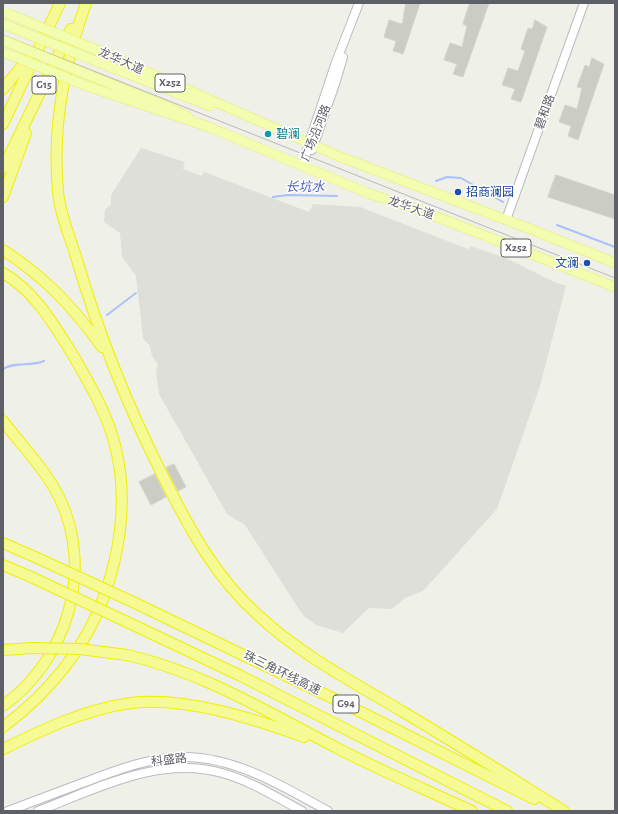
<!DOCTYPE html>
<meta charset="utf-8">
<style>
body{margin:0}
#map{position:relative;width:618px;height:814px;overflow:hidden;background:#eff0e7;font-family:"Alegreya Sans",sans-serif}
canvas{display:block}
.frame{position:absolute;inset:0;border:4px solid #5e6067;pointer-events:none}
</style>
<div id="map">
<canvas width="618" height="814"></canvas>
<div class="frame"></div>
</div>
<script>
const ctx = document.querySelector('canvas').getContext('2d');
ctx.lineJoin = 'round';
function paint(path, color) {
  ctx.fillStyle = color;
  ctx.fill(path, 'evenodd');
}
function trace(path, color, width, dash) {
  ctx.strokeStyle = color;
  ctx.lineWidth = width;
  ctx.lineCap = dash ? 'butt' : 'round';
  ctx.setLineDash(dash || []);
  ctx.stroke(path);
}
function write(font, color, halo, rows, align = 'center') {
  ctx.font = font + ' "Alegreya Sans","Noto Sans SC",sans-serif';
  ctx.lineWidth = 3;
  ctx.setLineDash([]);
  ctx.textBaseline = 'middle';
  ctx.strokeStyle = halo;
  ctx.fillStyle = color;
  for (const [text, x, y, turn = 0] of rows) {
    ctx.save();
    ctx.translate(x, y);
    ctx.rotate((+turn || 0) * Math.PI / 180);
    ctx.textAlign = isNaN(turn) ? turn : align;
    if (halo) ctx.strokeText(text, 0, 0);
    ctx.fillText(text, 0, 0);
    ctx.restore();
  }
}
paint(new Path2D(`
 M141,148L185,162L183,169L202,176L204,172L309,212L313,204L360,207L468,249L471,246L508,259L552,281L566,286L540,386L497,509L423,591L405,598L392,609L369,608L343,633L316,625L305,617L300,611L245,525L227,514L159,394L156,370L158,365L152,356L150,346L143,338L136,276L122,257L120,233L104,222L105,210L111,204V195Z`), '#dfdfd9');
trace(new Path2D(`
 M436,181L447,177L461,178L503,202
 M273,197L288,195L337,196
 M557,225L615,247
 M107,315L136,293
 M3,369C16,361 30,367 44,361`), '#abc0fc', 2);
const building = new Path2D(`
 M406,3H420L403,54L393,51L396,41L384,37L389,20L402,24Z
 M470,3H489L463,77L453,74L457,64L444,60L450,43L462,47L467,26L463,24Z
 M535,20L547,27L521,102L511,99L515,89L502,85L508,68L518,71L525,51L521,49L528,28L532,29Z
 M592,58L604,64L578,140L568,136L571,126L559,122L565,105L577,109L582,88L577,87L585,65L589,67Z
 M556,175L615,195V219L548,197Z
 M174,464L186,487L178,491L166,468Z
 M155,474L166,497L151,505L139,482Z`);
paint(building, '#cbccc3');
trace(building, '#d5d5c5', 1);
const secondary = new Path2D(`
 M312,150L335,84L343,57
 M303,166L309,143L336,62L359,3
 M506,220L584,3
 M8,811C34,801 59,792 85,782C117,770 150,757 184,757C236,757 284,787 328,811
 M38,811C96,789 159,755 222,773C251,781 276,797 302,811`);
const primary = new Path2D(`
 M102,52L338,156L530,229L615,263
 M98,62L210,106
 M91,76L173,109L188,117
 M87,86L209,127L370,194L417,209L615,287`);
const highway = new Path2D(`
 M86,3C64,64 52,126 58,191C59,212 71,239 77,260C99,335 128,407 163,476C189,528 215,577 259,616C302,656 355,683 405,713C459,745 511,778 564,811
 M3,89L31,55
 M3,124L60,3
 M3,168L71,29
 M3,197L26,133
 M3,250C45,277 73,307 102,347
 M3,273C35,291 54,325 73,355C89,383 107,413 115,445C134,519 111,609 64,668C46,691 26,710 3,727
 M3,421C22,446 46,470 60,499C94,571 67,660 3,706
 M3,543L35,557
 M3,565L29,576
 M133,602L349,706L534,799
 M125,621L239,675L507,811
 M3,650L32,648
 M127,655C203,672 269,713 337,748C381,771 427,790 472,811
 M3,749C44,729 86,709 131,703C183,696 256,719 304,737`);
trace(secondary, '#babbc2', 10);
trace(primary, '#eaed63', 10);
trace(highway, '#f0ee07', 12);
trace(secondary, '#fff', 8);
trace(primary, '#f2fdb0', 9);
trace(highway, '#f5fa94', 10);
trace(new Path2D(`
 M3,35L615,278`), '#b9b9ba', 1);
const primaryBridge = new Path2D(`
 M6,13L102,52
 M3,24L98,62
 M3,40L91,76
 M3,52L87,86`);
const highwayBridge = new Path2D(`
 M35,557L133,602
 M29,576L125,621
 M32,648L80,649L127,655`);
trace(primaryBridge, '#eaed63', 10, []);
trace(highwayBridge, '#f0ee07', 12, []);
trace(primaryBridge, '#f2fdb0', 9);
trace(highwayBridge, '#f5fa94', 10);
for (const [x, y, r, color] of [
 [268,134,4,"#0f9aa8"],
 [458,192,4,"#1a4fb4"],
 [587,263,4,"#1a4fb4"]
]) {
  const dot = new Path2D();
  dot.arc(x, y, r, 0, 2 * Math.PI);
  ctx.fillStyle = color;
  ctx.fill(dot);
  trace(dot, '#fff', 1.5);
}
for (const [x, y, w] of [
 [170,83,30],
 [44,85,24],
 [516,248,30],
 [346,704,26]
]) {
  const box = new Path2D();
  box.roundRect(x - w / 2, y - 9, w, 18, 3);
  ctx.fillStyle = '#fff';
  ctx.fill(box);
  trace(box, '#5e6067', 1);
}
write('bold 11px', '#5e6067', null, [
 ["X252",170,83],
 ["G15",44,85],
 ["X252",516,248],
 ["G94",346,704]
]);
write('12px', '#5e6067', '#fff', [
 ["龙华大道",121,61,24],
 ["碧和路",545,112,-70],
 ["广场沿河路",316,133,-68],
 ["龙华大道",411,208,19],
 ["珠三角环线高速",282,673,26],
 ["科盛路",169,760,-6]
]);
write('12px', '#0d838f', '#fff', [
 ["碧澜",276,134]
], 'left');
write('12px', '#164399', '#fff', [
 ["招商澜园",466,192],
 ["文澜",579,263,"right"]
], 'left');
write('italic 13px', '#4c62c1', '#fff', [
 ["长坑水",305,187]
]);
</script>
